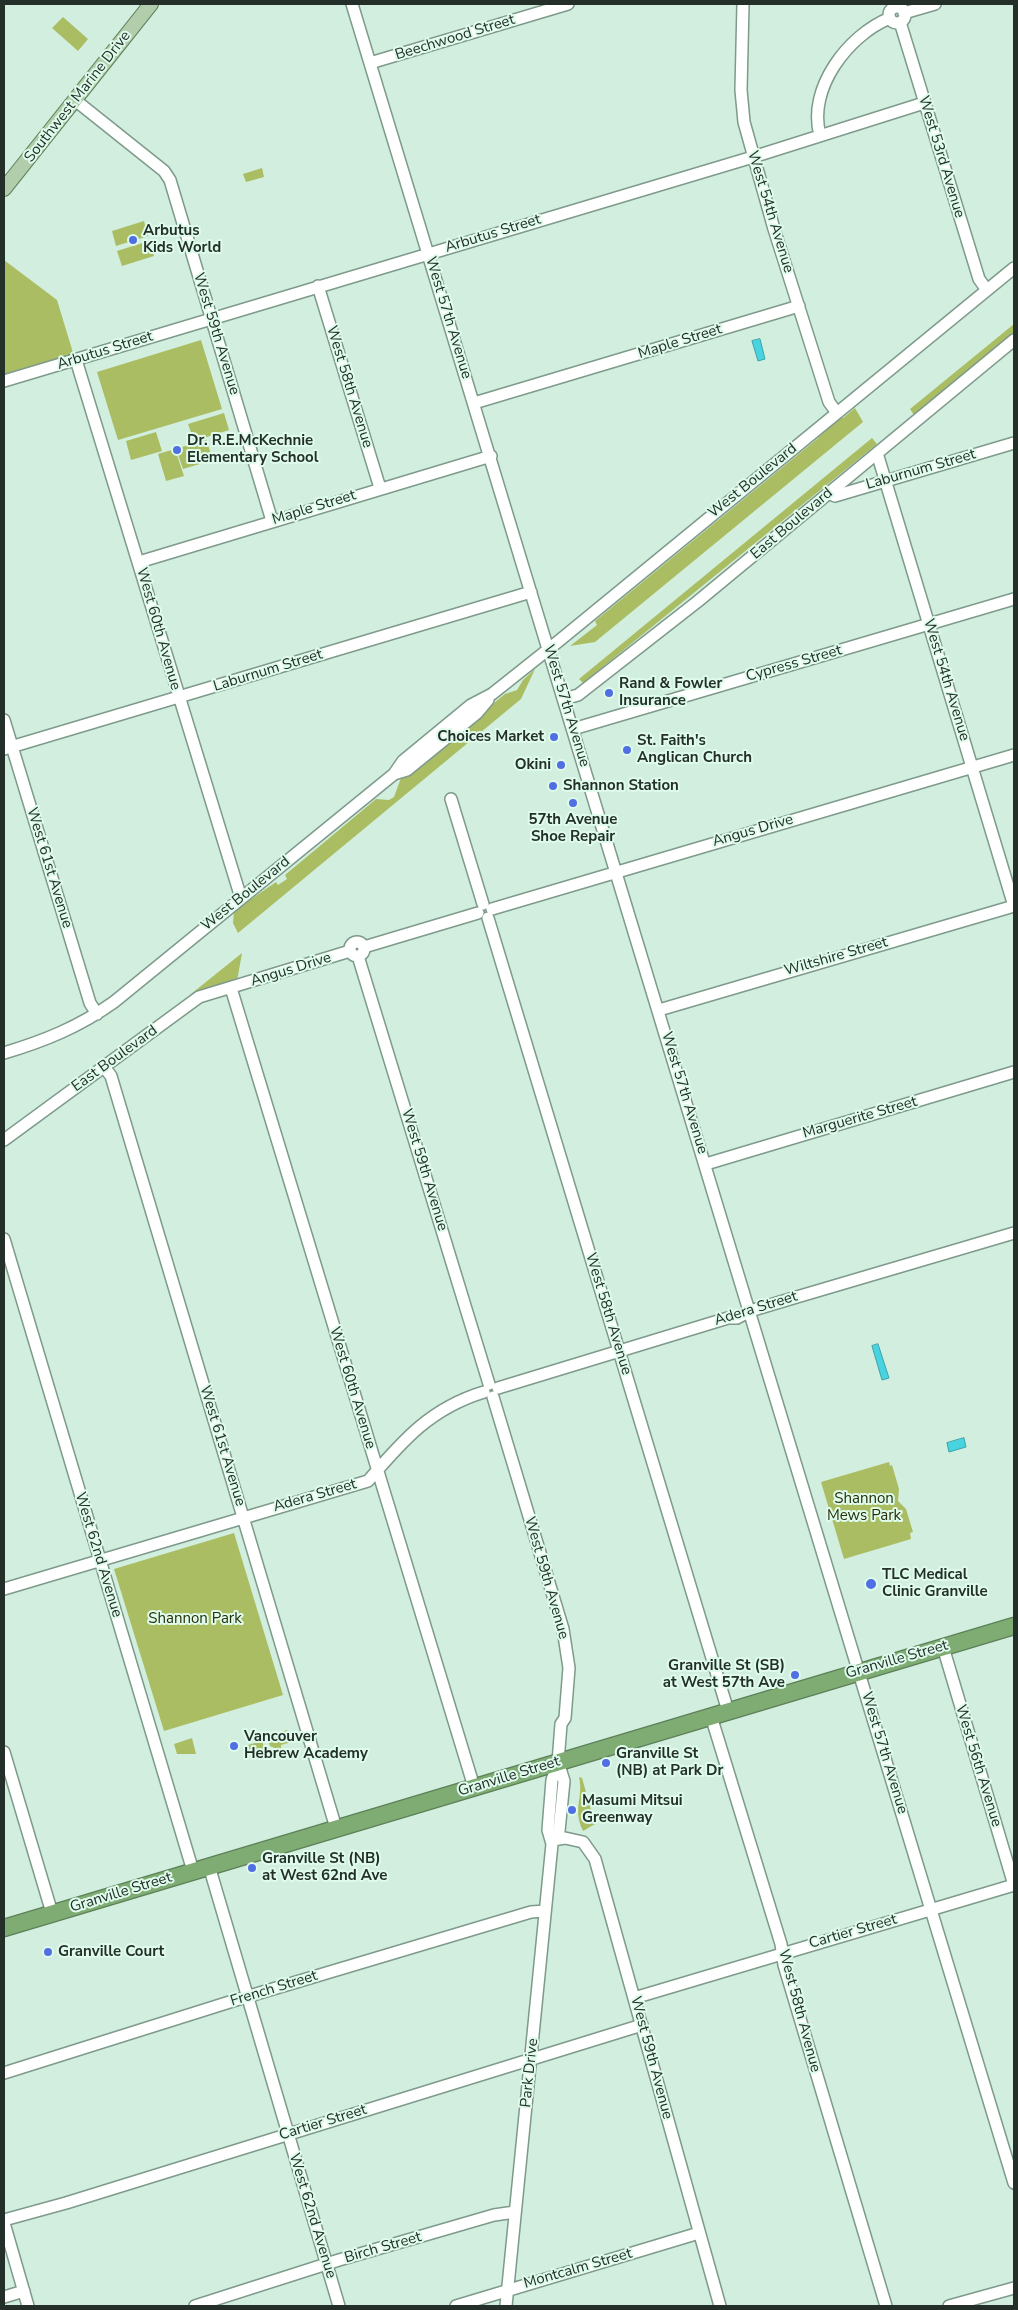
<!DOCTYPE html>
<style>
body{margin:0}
#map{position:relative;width:1018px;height:2310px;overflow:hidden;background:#d1eede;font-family:"Nunito Sans",sans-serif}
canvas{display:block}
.frame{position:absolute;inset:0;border:5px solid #242f29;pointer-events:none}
</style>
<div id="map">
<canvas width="1018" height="2310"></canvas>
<div class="frame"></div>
</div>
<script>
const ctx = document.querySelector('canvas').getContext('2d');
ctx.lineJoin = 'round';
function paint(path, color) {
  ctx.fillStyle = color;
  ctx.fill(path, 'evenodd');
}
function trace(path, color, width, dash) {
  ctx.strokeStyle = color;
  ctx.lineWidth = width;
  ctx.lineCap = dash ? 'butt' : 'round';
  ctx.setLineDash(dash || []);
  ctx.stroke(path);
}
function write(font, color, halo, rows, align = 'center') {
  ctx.font = font + ' "Nunito Sans",sans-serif';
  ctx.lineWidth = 4;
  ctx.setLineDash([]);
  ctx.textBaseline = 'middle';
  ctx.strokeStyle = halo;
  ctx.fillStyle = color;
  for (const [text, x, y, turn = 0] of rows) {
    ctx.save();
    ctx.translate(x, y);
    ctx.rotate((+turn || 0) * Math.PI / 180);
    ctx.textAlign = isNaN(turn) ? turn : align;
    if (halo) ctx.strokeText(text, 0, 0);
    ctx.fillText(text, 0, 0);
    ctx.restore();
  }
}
paint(new Path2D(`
 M63,17L88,39L78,51L52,28Z
 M262,168L264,177L246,182L243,174Z
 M144,221L148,236L116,246L112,231Z
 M149,241L154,256L122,266L117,251Z
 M4,260L57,300L74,356L4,377Z
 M1014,324V333L914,415L910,409Z
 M201,340L222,409L118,440L97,372Z
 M855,408L863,422L595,642L570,646L597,625L595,621L817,439L838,418H843Z
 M224,413L229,430L194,441L188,424Z
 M156,432L162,451L131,460L126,441Z
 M872,438L877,444L583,683L579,679Z
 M206,439L213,460L183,469L176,449Z
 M175,449L184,476L166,481L158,454Z
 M535,669L521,699L238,933L233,923L234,911L276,882L278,885L287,879L285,875L376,799L389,800L394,797L401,778L505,694L517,690L523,680Z
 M242,953L237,981L193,996L191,994Z
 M889,1462L890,1466L892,1465L899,1489L898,1501L906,1509L913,1532L910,1533L911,1539L844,1559L821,1482Z
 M234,1533L283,1695L164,1731L114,1569Z
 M287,1730L291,1742L281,1745V1748L277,1749L270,1746L268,1740L271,1736Z
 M192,1738L196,1754H177L174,1744Z
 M262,1741L266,1753L262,1757L257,1758L250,1752L248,1745Z
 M579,1777L582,1778L595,1824L583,1831C572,1808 584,1798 579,1777Z`), '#abbd63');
const water = new Path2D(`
 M760,339L765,359L758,361L752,341Z
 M878,1344L889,1378L882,1380L872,1346Z
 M964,1438L966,1447L949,1452L947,1443Z`);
paint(water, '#48d3e0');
trace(water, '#3da2a9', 1);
const minor = new Path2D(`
 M352,4L1014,2183
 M743,4L741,90L744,122L774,229L829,402L837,413
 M889 15a8 8 0 1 1 16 0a8 8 0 1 1-16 0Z
 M904,13L935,4
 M900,22L979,279L987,290
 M370,63L568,4
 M75,100L164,171L170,180L272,521
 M820,135C807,89 848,35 890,18
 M318,286L380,488
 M76,360L241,898
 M4,381L753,157L924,103
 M474,403L799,306
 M877,453L1014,906
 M829,493L835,496L1014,443
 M139,562L491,456
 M564,699L578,695L697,602L1014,340
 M4,720L90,1003L97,1014
 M573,729L1014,599
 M4,749L531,592
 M394,774L407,770L477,713L488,700
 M451,799L483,904
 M492,909L1014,755
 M488,918L728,1711
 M350 949a7 7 0 1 1 14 0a7 7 0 1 1-14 0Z
 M364,947L478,913
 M358,956L489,1384
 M231,988L474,1787
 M659,1010L1014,906
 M4,1053C44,1041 79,1027 114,1002L394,774L403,761L471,705L492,694L560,640L1014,268
 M104,1067L111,1076L336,1828
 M4,1140L199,997L350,951
 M706,1164L1014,1072
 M4,1239L193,1871
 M498,1388L728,1318H737L750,1311L790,1299L1014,1233
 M493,1397L563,1629L569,1668L565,1718L561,1724L558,1762L552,1780L548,1830L552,1844L506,2306
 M4,1589L368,1481C403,1440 431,1408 484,1392
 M943,1647L1014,1885
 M711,1716L781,1944L784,1965L886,2306
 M4,1752L52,1913
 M553,1840L565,1838L583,1842L595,1859L720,2306
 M553,1840L559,1831L564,1781L558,1762
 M209,1866L339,2306
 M634,1998L1014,1885
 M4,2073L236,2000L531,1912L545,1911
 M4,2220L66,2203L642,2025
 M4,2223L28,2306
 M4,2297L24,2291
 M195,2306L339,2260L494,2215L515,2212
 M456,2306L699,2233
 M949,2306L1014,2288`);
const major = new Path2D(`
 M4,189L151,4`);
const highway = new Path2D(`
 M4,1928L1014,1626`);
trace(minor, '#7e9a8b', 14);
trace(major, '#5e8059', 16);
trace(highway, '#5e8059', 19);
trace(minor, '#fff', 11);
trace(major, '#b2cdab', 14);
trace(highway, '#7eac73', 16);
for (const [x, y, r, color] of [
 [133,240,5,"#506fe3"],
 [177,450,5,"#506fe3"],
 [609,693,5,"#506fe3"],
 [554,737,5,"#506fe3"],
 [627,750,5,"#506fe3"],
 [561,765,5,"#506fe3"],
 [553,786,5,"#506fe3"],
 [573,803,5,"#506fe3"],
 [871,1584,6,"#506fe3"],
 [795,1675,5,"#506fe3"],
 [234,1746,5,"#506fe3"],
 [606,1763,5,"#506fe3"],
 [572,1810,5,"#506fe3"],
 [252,1868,5,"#506fe3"],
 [48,1952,5,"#506fe3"]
]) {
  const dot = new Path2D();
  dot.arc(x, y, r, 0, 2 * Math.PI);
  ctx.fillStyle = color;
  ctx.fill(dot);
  trace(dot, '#defbeb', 2);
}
write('15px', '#242f29', '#defbeb', [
 ["Beechwood Street",455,38,-17],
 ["Southwest Marine Drive",78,97,-52],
 ["West 53rd Avenue",941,157,73],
 ["West 54th Avenue",770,212,73],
 ["Arbutus Street",493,234,-17],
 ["West 57th Avenue",448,318,73],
 ["West 59th Avenue",216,334,73],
 ["Maple Street",680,342,-17],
 ["Arbutus Street",105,351,-17],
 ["West 58th Avenue",349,387,73],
 ["Laburnum Street",921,470,-16],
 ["West Boulevard",753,481,-39],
 ["Maple Street",314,508,-17],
 ["East Boulevard",792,524,-40],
 ["West 60th Avenue",158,629,74],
 ["Cypress Street",794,664,-16],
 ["Laburnum Street",268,671,-17],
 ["West 54th Avenue",946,680,73],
 ["West 57th Avenue",566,706,73],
 ["Angus Drive",753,831,-16],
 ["West 61st Avenue",49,868,73],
 ["West Boulevard",246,894,-39],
 ["Wiltshire Street",836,957,-16],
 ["Angus Drive",291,970,-17],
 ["East Boulevard",115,1059,-36],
 ["West 57th Avenue",684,1093,73],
 ["Marguerite Street",860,1118,-16],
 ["West 59th Avenue",424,1170,73],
 ["Adera Street",756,1309,-17],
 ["West 58th Avenue",608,1314,73],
 ["West 60th Avenue",352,1388,73],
 ["West 61st Avenue",222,1446,73],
 ["Adera Street",315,1496,-16],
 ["West 62nd Avenue",98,1555,73],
 ["West 59th Avenue",546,1578,74],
 ["Granville Street",897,1660,-16],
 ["West 57th Avenue",884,1753,73],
 ["West 56th Avenue",978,1766,73],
 ["Granville Street",509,1777,-17],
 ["Granville Street",121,1893,-17],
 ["Cartier Street",853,1932,-16],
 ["French Street",274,1989,-17],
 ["West 58th Avenue",799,2011,75],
 ["West 59th Avenue",651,2058,75],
 ["Park Drive",530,2073,-84],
 ["Cartier Street",323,2123,-17],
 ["West 62nd Avenue",312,2216,73],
 ["Birch Street",383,2248,-16],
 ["Montcalm Street",578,2269,-16]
]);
write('bold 15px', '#242f29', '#defbeb', [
 ["Arbutus",143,231],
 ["Kids World",143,248],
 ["Dr. R.E.McKechnie",187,441],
 ["Elementary School",187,458],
 ["Rand & Fowler",619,684],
 ["Insurance",619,701],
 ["Choices Market",544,737,"right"],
 ["St. Faith's",637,741],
 ["Anglican Church",637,758],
 ["Okini",551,765,"right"],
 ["Shannon Station",563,786],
 ["57th Avenue",573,820,"center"],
 ["Shoe Repair",573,837,"center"],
 ["TLC Medical",882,1575],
 ["Clinic Granville",882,1592],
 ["Granville St (SB)",785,1666,"right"],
 ["at West 57th Ave",785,1683,"right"],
 ["Vancouver",244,1737],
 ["Hebrew Academy",244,1754],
 ["Granville St",616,1754],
 ["(NB) at Park Dr",616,1771],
 ["Masumi Mitsui",582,1801],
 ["Greenway",582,1818],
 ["Granville St (NB)",262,1859],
 ["at West 62nd Ave",262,1876],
 ["Granville Court",58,1952]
], 'left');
write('15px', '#282e07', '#defbeb', [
 ["Shannon",864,1499],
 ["Mews Park",864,1516],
 ["Shannon Park",195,1619]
]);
</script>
